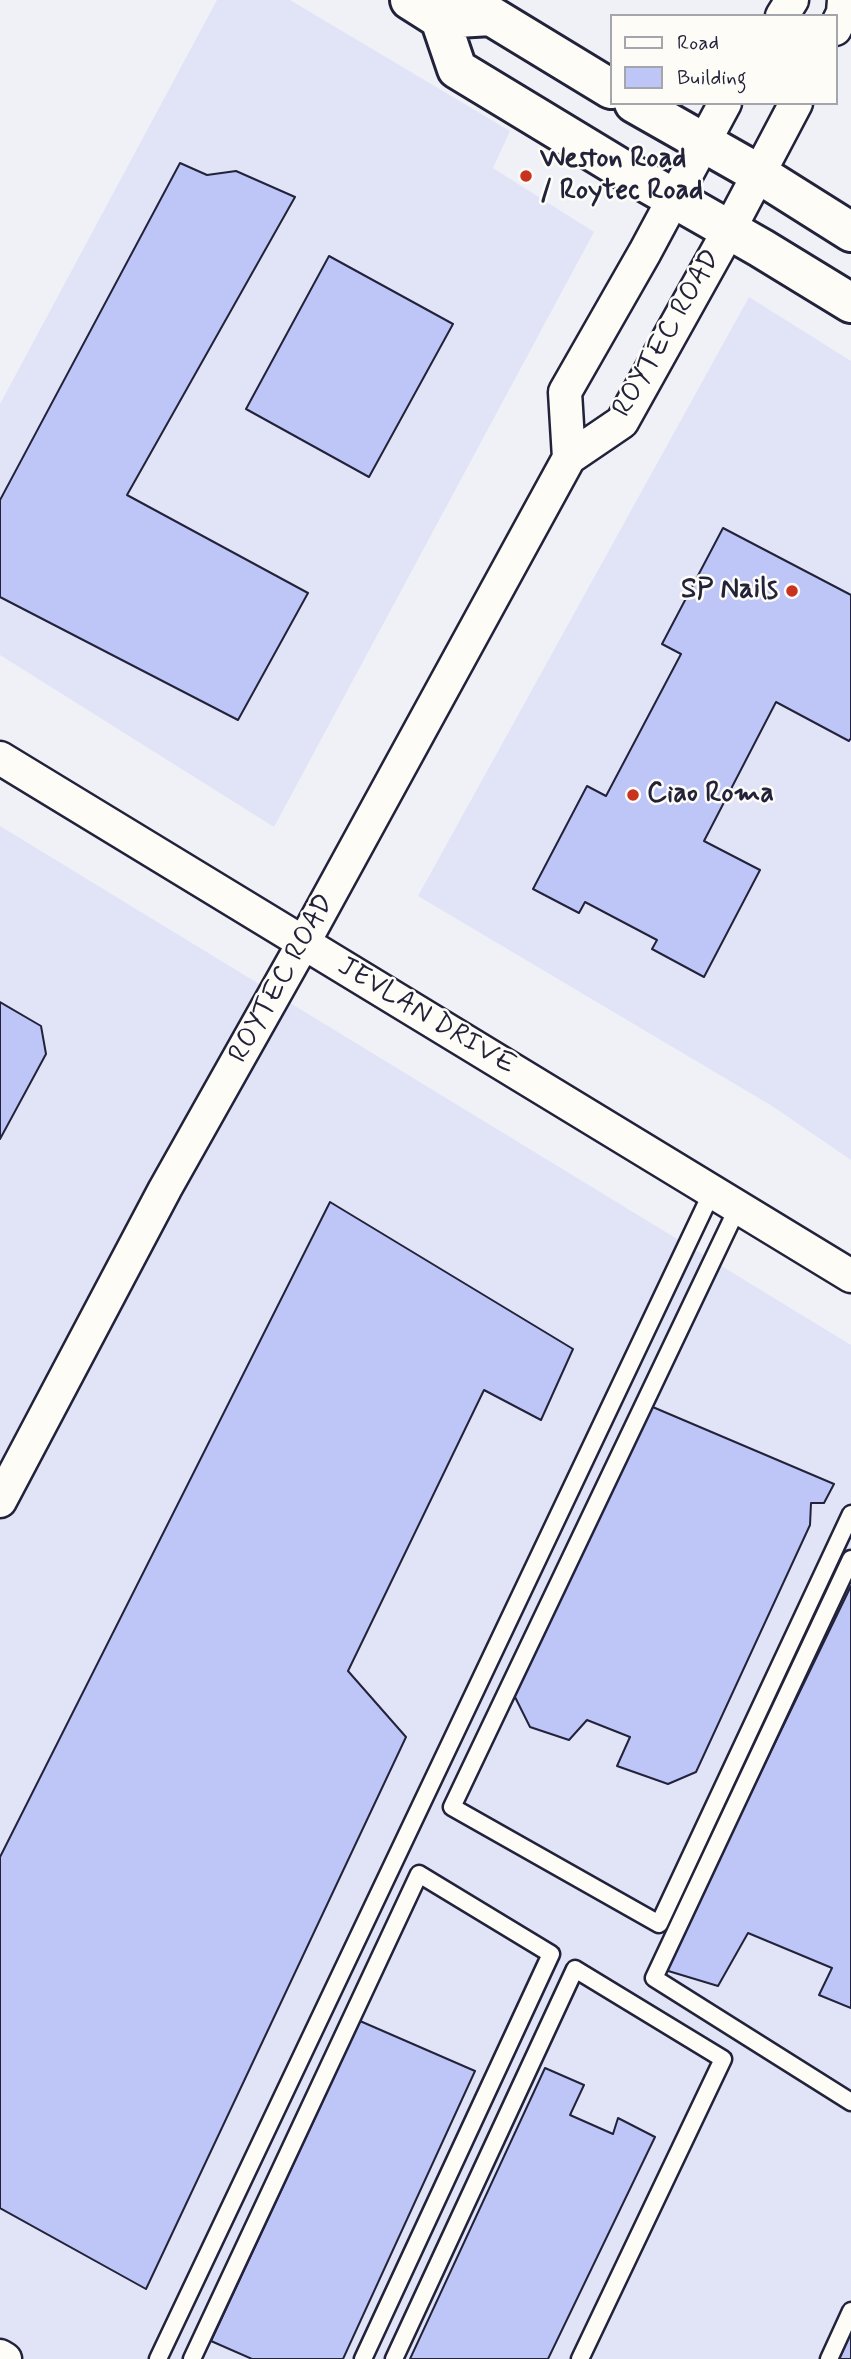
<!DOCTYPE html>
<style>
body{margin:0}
#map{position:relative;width:851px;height:2359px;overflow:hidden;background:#f0f1f7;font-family:Mynerve,sans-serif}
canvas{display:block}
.legend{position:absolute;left:610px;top:14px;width:228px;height:91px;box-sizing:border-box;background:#fdfcf7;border:2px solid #a5a5ac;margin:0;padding:9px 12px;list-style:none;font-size:21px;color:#22223b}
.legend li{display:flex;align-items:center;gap:14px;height:35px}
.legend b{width:35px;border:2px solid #a5a5ac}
</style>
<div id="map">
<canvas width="851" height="2359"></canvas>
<ul class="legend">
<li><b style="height:9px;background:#fdfcf7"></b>Road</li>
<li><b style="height:19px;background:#bdc6f7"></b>Building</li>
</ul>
</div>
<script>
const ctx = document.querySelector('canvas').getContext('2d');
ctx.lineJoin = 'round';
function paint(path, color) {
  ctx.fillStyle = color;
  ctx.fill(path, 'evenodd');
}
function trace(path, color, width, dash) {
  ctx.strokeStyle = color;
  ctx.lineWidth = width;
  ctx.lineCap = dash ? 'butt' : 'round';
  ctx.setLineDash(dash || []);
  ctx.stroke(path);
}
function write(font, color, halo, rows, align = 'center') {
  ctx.font = font + ' Mynerve,sans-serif';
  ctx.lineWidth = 5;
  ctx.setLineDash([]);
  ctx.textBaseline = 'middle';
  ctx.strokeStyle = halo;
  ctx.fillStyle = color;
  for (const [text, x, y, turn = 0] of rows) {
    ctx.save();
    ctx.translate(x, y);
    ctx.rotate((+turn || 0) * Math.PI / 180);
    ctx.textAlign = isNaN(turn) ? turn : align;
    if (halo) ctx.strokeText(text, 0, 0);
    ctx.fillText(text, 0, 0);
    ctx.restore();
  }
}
paint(new Path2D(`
 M217,0H290L510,131L493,168L594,232L274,827L0,655V404Z
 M749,297L851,361V1160L772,1106L418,896Z
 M0,826L851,1345V2359H0Z`), '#e1e4f7');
const building = new Path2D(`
 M180,163L207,175L236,171L295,197L127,495L308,593L238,720L0,597V500Z
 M329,256L453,324L369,477L246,409Z
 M723,528L851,595V738L849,741L776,702L704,841L760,870L704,977L652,949L657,940L585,902L579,913L533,889L587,786L606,796L681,654L662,644Z
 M0,1002L41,1026L46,1054L0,1139Z
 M330,1202L573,1349L541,1420L484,1390L348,1671L406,1737L146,2289L0,2208V1857Z
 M648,1405L834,1484L824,1503H811L810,1525L696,1772L668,1784L617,1766L630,1737L587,1720L569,1740L530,1727L514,1695Z
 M851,1586V2008L819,1995L832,1968L748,1933L718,1986L665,1970Z
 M360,2021L475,2071L343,2359H252L211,2341Z
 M545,2068L584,2085L570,2115L613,2134L618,2118L655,2137L548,2359H410Z
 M851,2327V2359H837Z`);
paint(building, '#bdc6f7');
trace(building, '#22223b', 2);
const service = new Path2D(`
 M738,1207L452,1807L659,1924L851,1514
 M851,1559L654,1978L851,2102
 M158,2359L712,1192
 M192,2359L419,1874L551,1954L363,2359
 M394,2359L575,1969L723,2059L580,2359
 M829,2359L851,2311`);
const minor = new Path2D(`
 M782,16L792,0
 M835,29L843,13L844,0
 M569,458L565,392L645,252L725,103
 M0,758L851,1276
 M0,1501L165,1189L304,942L569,458L622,422L729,230L796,103
 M0,2356L5,2359`);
const secondary = new Path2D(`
 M410,0L440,19L491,16L611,89
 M440,19L457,69L617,166L761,248L851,303
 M634,103L759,174L851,232`);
trace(service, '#22223b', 21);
trace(minor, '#22223b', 37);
trace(secondary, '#22223b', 44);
trace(service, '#fdfcf7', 16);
trace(minor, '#fdfcf7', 32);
trace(secondary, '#fdfcf7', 38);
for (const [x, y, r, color] of [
 [526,176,7,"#c8321e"],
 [792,591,7,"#c8321e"],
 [633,795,7,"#c8321e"]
]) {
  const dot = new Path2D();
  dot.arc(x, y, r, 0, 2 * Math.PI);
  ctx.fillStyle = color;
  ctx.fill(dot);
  trace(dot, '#fdfcf7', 2.5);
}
write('bold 28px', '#22223b', '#fdfcf7', [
 ["Weston Road",540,160],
 ["/ Roytec Road",540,192],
 ["SP Nails",778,591,"right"],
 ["Ciao Roma",647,795]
], 'left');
write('28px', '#22223b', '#fdfcf7', [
 ["ROYTEC ROAD",668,334,-60],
 ["ROYTEC ROAD",283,979,-61],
 ["JEVLAN DRIVE",426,1017,31]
]);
</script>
